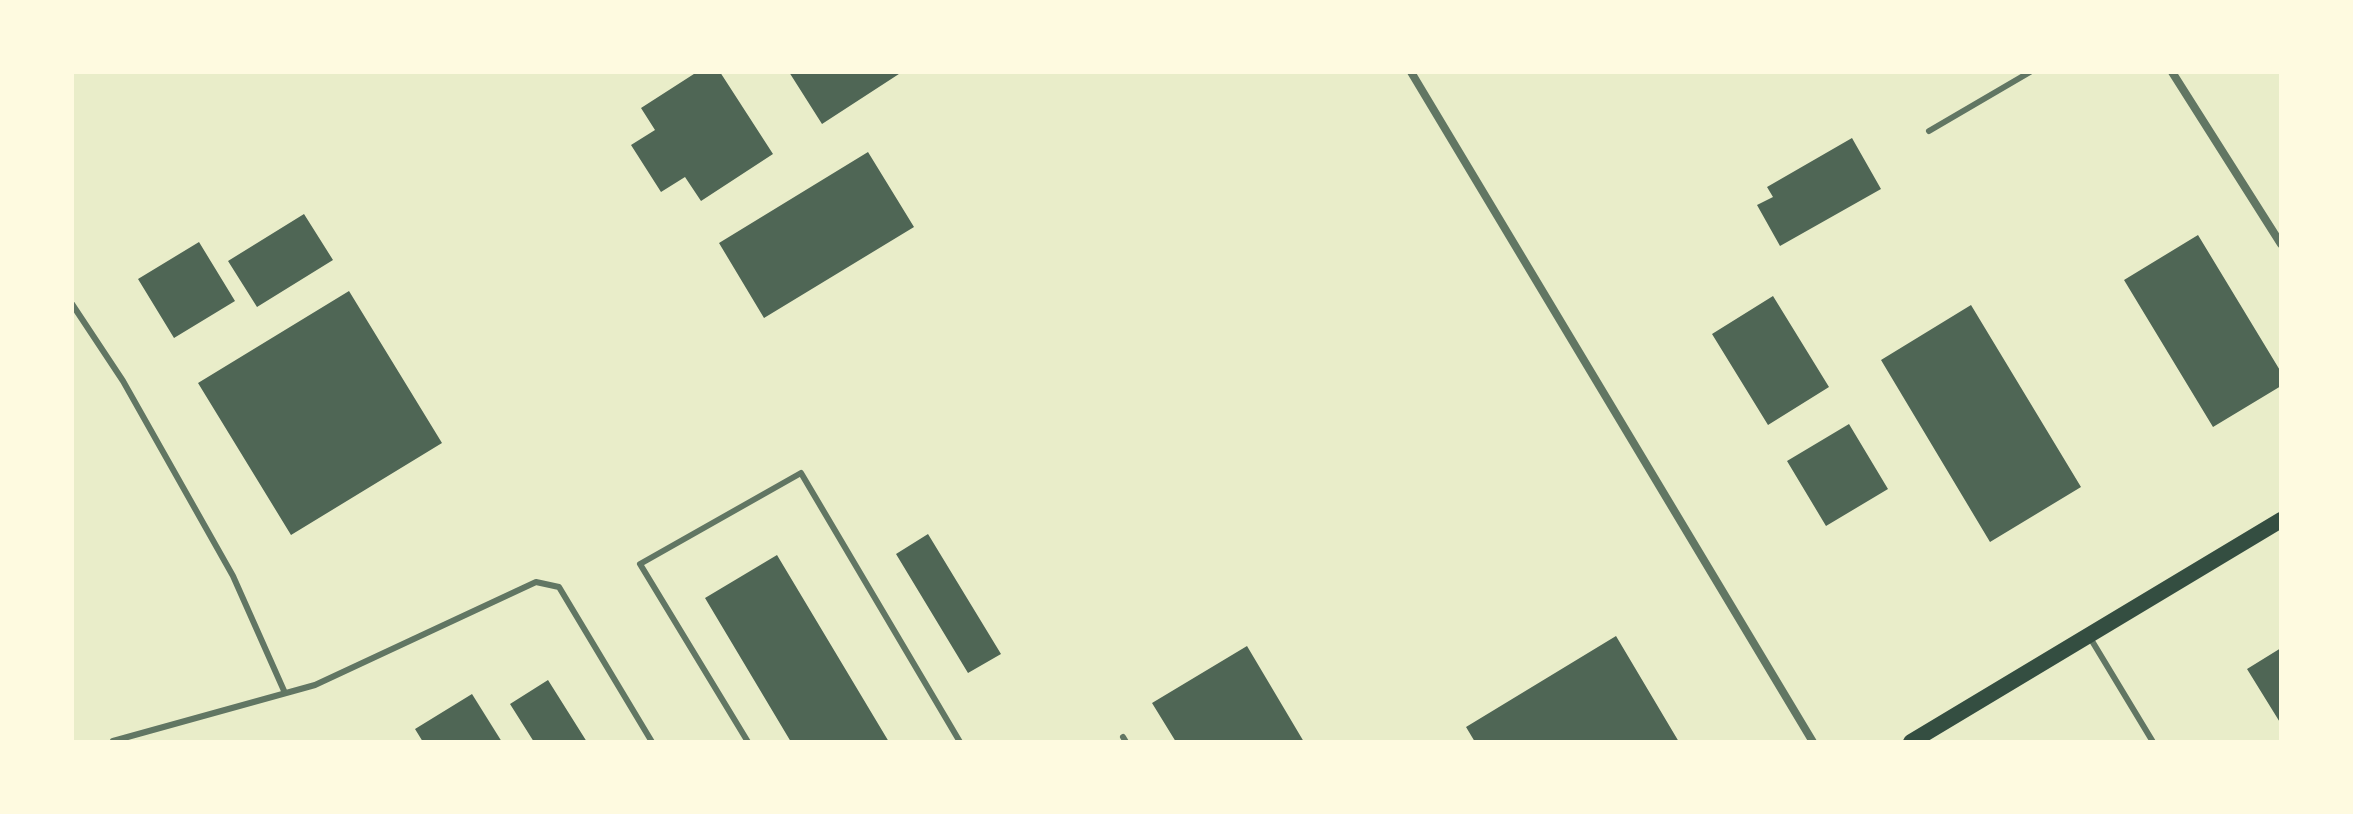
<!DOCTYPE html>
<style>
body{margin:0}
#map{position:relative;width:2353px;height:814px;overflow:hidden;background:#e9edc9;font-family:Karla,sans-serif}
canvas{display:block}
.frame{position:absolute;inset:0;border:74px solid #fefae0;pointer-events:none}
</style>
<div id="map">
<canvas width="2353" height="814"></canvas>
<div class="frame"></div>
</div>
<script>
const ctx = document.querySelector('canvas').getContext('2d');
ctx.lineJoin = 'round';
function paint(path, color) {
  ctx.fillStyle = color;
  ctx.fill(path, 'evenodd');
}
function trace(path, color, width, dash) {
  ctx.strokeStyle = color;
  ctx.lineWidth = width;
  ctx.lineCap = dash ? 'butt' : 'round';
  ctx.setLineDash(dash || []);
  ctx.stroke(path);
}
paint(new Path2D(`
 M697,72H720L773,154L701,201L685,177L661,192L631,145L655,130L641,108Z
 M789,72H902L822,124Z
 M1852,138L1881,189L1780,246L1757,205L1773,197L1767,187Z
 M868,152L914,227L764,318L719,243Z
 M304,214L333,260L257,307L228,261Z
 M2198,235L2281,372V386L2213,427L2124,280Z
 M199,242L235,301L174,338L138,279Z
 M349,291L442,443L291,535L198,383Z
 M1773,296L1829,387L1768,425L1712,334Z
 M1971,305L2081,487L1990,542L1881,360Z
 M1849,424L1888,489L1826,526L1787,461Z
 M928,534L1001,654L968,673L896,554Z
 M777,555L889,742H791L705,598Z
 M1616,636L1679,742H1475L1466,727Z
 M1247,646L1304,742H1176L1152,703Z
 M2281,648V724L2247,669Z
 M548,680L587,742H534L510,704Z
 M472,694L502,742H423L415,729Z`), '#4f6655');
trace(new Path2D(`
 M1929,131L2030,72
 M72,304L123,381L233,576L285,693
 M2089,636L2153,742
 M1123,737L1126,742
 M113,741L315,685L536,582L559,587L652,742
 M748,742L640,564L801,473L960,742`), '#617663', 6);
trace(new Path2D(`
 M1411,72L1813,742
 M2172,72L2281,244`), '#617663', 8);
trace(new Path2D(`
 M1911,742L2281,520`), '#344e41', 16);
</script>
